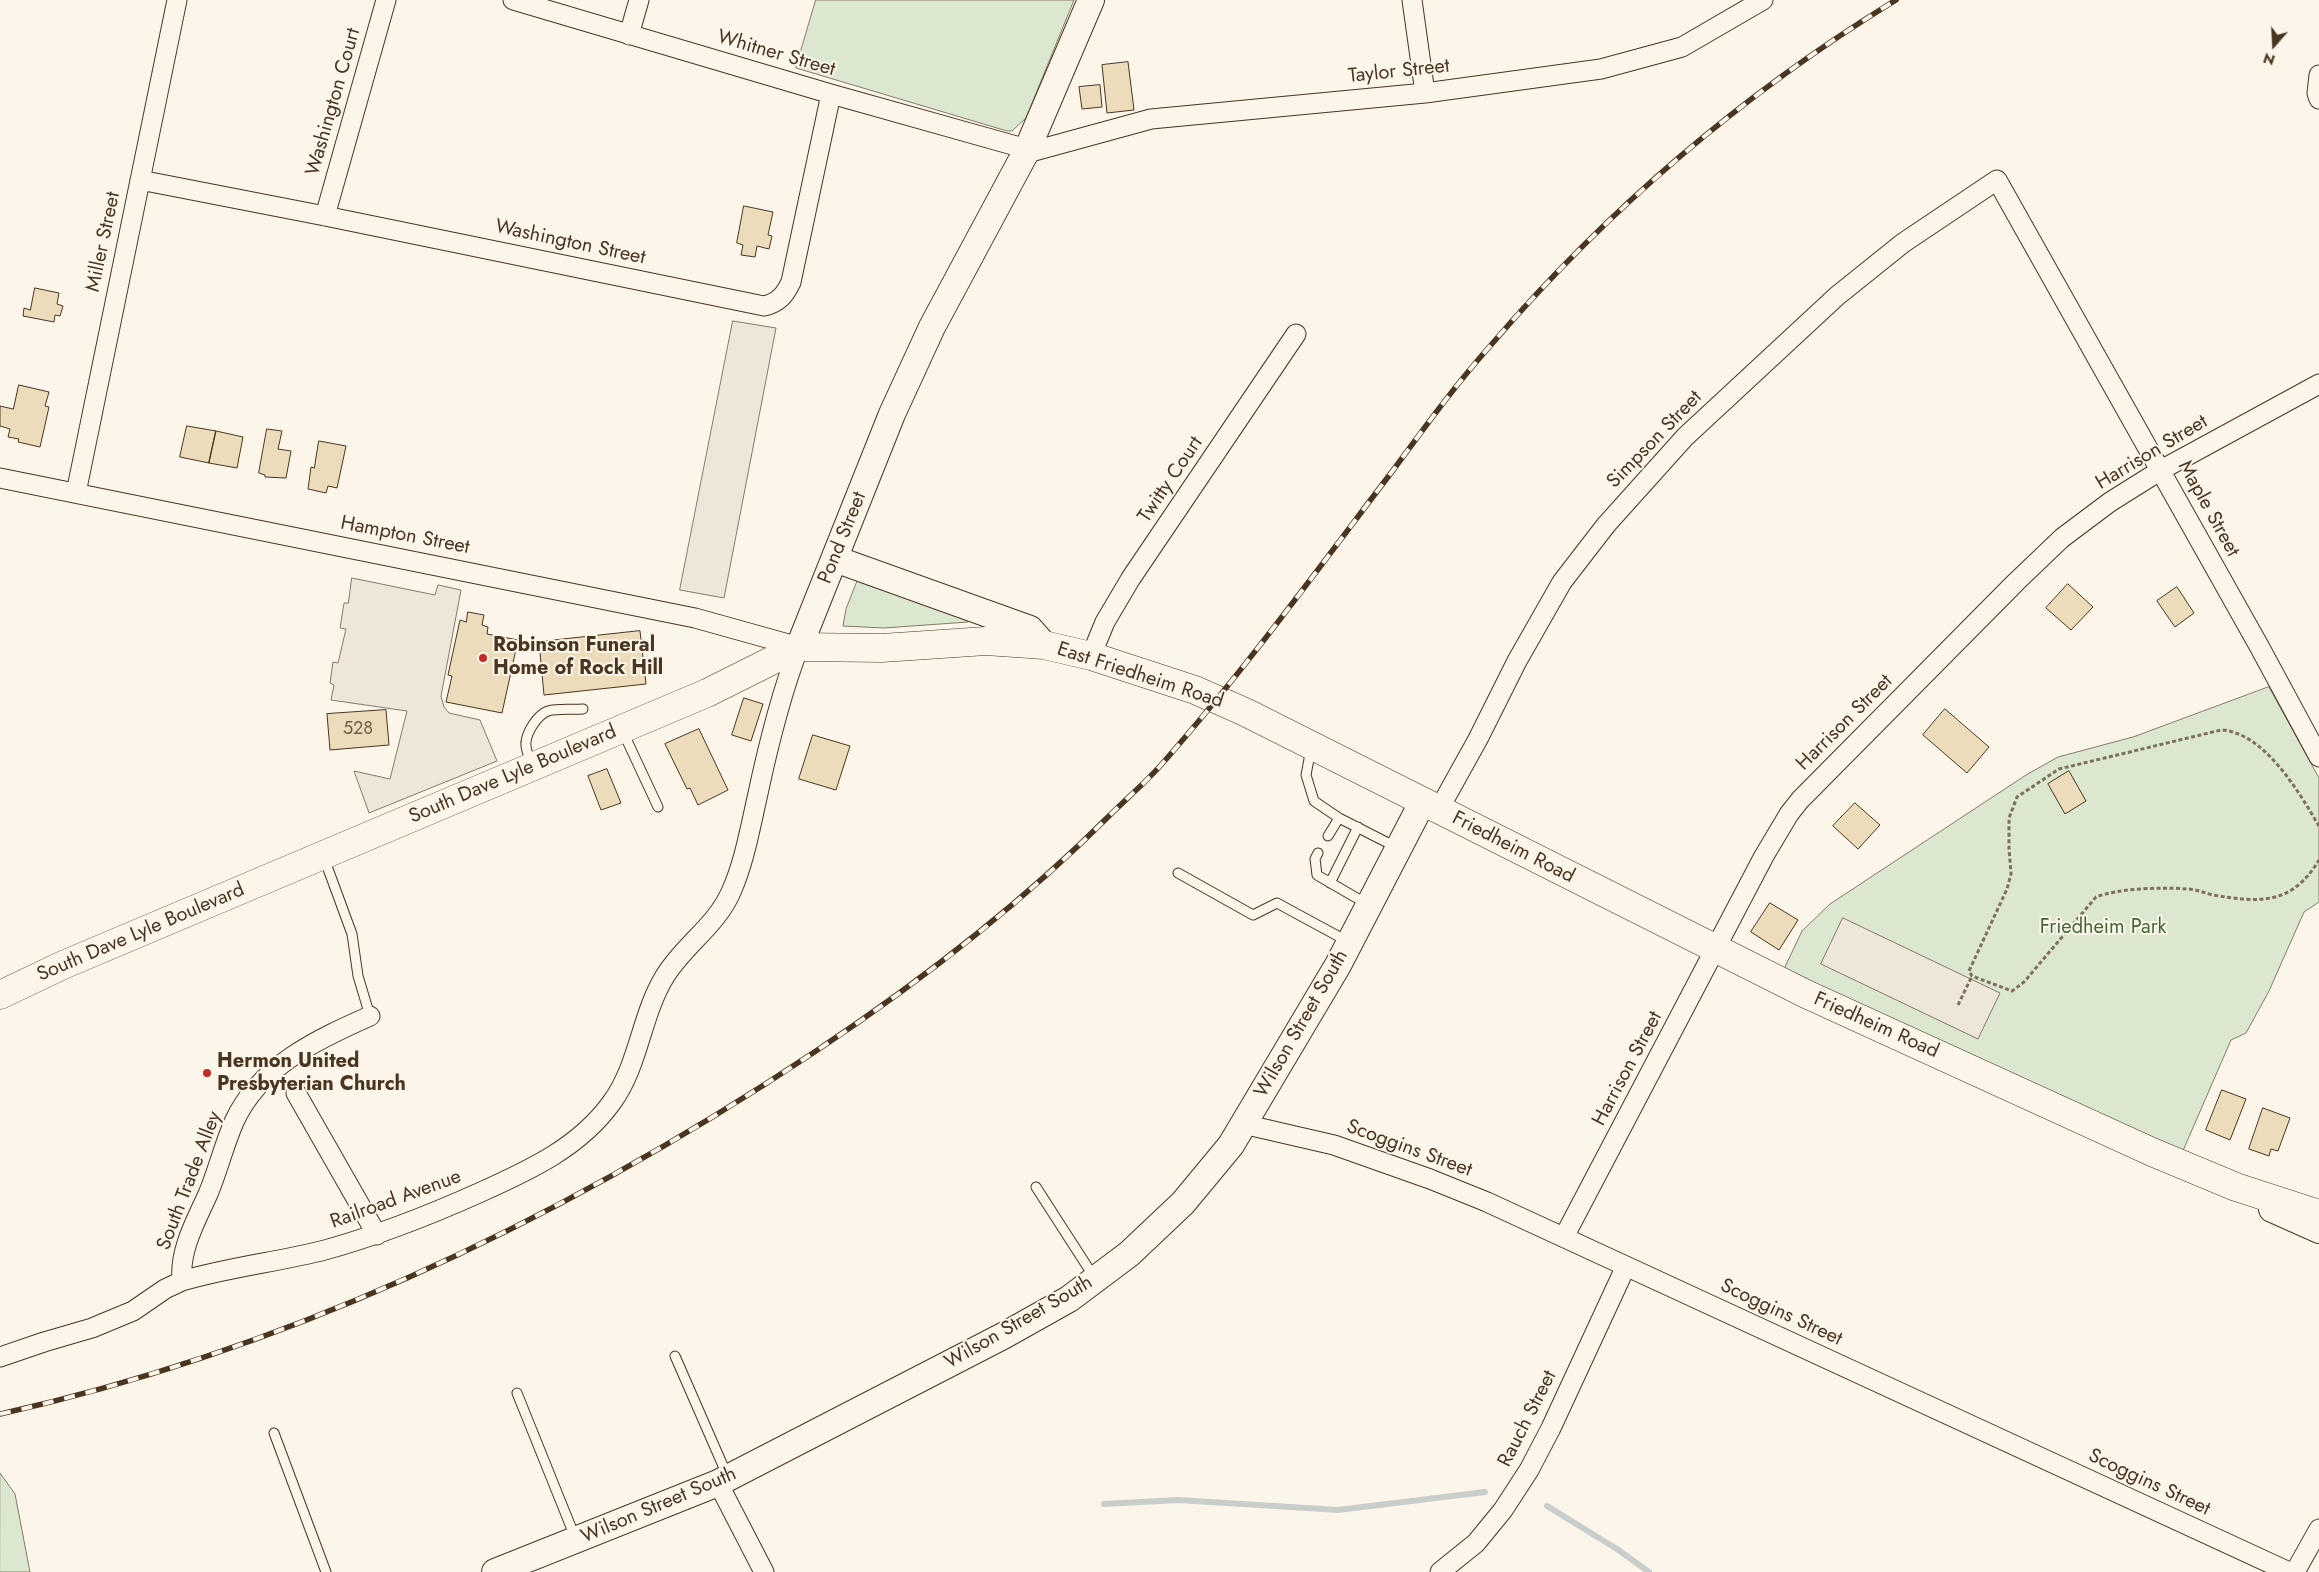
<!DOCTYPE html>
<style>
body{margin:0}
#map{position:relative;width:2319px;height:1572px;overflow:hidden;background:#fbf6e9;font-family:Jost,sans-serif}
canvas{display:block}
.north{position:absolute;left:2249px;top:20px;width:50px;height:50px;-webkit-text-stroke:4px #fbf6e9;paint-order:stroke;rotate:199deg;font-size:14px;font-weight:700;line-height:20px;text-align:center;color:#4a3520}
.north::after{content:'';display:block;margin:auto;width:18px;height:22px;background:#4a3520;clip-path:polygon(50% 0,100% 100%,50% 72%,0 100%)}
</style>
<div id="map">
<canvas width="2319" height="1572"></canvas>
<div class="north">N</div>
</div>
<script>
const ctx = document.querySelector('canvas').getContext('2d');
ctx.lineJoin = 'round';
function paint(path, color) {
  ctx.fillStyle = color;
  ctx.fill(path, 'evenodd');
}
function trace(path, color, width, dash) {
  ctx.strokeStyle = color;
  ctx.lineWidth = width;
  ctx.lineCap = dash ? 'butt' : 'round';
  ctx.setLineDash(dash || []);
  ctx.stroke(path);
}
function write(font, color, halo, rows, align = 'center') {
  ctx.font = font + ' Jost,sans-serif';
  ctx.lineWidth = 4;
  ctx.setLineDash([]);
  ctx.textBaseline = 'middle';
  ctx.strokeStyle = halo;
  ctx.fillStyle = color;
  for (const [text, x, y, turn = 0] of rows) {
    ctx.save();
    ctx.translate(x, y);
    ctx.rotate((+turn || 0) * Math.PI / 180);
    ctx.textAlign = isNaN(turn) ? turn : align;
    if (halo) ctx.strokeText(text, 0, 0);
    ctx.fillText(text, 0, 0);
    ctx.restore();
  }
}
const green = new Path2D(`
 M816,0H1074L1026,118L1012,131H1007L796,68Z
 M859,577L970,618L968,622L884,628L843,626L846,609Z
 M2269,687L2319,778V902L2304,912L2269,991L2246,1033L2231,1040L2182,1153L1784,969L1802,931L1830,904L2026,775L2058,757L2133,737Z
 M0,1473L15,1494L30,1572H0Z`);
paint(green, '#dce7d0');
trace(green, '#887966', 1);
const parking = new Path2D(`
 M733,321L776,328L724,598L680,590Z
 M352,578L435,595L438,585L461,590L441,696L444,707L449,713L480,720L497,761L369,813L354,771L390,779L407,711L331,700L334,685L330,683L333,662L338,663L346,629L340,628L344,603H348Z
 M1843,918L2000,993L1978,1039L1821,964Z`);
paint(parking, '#ede7d9');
trace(parking, '#887966', 1);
trace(new Path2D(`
 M1104,1504L1178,1500L1338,1510L1485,1492
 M1547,1506L1617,1549L1649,1572`), '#c9cecd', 6);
const building = new Path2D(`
 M1128,62L1134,110L1107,113L1102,65Z
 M1100,85L1102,107L1082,109L1079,87Z
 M744,206L773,212L768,235L772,236L769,249L757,246L755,257L741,255L743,245L737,243Z
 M35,288L59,293L57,304L63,306L60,316L55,315L54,322L23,316L24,308L30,310Z
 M19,385L49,392L45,406L49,407L40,447L18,442L19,439L8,437L10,429L0,426V406L13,409Z
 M187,426L216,431L209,463L180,457Z
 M267,429L282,431L278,449L291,451L286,478L265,477V475L259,473Z
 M216,431L243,437L237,468L209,463Z
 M319,441L346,446L337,488L328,486L326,493L308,489L311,467L314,468Z
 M2068,584L2093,607L2071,630L2046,608Z
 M2177,587L2194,613L2175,627L2157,601Z
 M468,612L484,615L482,625L488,627L487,634L518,640L502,713L446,702L452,676L448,675L460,620L466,622Z
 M640,631L646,684L544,695L539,642Z
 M744,698L763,704L751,741L732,735Z
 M1945,709L1989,747L1967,773L1923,735Z
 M386,710L389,745L330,750L327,714Z
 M699,729L728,790L698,805L690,788L687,789L665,744Z
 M813,735L850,746L836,790L799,779Z
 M607,769L621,803L601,810L588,776Z
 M2069,771L2086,801L2065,814L2048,784Z
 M1855,803L1880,825L1858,849L1833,826Z
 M1770,903L1798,920L1779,950L1751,932Z
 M2222,1090L2246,1099L2230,1140L2206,1130Z
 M2263,1108L2290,1118L2278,1151L2271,1149L2269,1156L2249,1149Z`);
paint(building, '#ecdcbc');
trace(building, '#4a3520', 1);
const lane = new Path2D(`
 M623,732L658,807
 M1314,749L1309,759L1306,775L1314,801L1339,818
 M532,764C529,757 525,750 526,742C527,732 537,715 548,711C558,708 572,710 583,709
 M1328,836L1339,818L1396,847
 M1318,853L1315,859L1317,875L1367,904
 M324,858L352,934L358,976L370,1016
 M1178,873L1253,915L1277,903L1347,941
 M1330,883L1358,827
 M1036,1187L1094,1277
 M675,1356L727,1475
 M517,1393L575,1537
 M274,1433L326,1572`);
const street = new Path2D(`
 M513,0L831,94L1034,151L1151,119L1425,93L1601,69L1682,47L1763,0
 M1412,0L1425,93
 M629,35L639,0
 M2319,75L2317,93L2319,99
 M140,180L325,216L764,306C778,303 785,295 791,282L831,94
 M325,216L386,0
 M0,478L695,618L799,647C780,696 768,746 757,798C750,829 744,863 731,892C716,926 684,945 665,976C641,1015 639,1065 612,1102C580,1147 530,1170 481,1192C430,1215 379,1235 325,1250C278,1262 229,1267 182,1281L165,1289L133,1311L92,1328L44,1342L0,1357
 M76,493L177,0
 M1091,656L1105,622L1131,578L1296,334
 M1438,811L1478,739L1517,661L1562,582L1606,525L1685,437L1837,296L1903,243L1997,180L2259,646L2319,757
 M296,1093L377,1235
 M1243,1124L1334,1145L1430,1179L1487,1202L2289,1572
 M1564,1237L1764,856L1789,814L1800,800L2016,582L2062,538L2110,502L2161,470L2319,384
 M182,1281C179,1250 196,1221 208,1194C218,1170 224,1145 234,1122C259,1066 318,1039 370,1016
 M718,1483L764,1572
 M1440,1572L1476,1543L1503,1510L1529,1470L1551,1428L1626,1266
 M2295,1572L2319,1529`);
const secondary = new Path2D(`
 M835,559L1030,629L1044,645
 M799,647L892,414L932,327L1027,150L1091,0
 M2272,1209L2319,1230
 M495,1572L718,1483L1003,1336L1069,1299L1129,1254L1183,1203L1231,1145L1338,965L1422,803`);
const primary = new Path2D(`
 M0,995L63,965L707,693L799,647L882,648L986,641L1044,645L1091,656L1195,690L1245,712L1806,994L2152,1152L2236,1187L2319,1214`);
trace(lane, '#4a3520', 11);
trace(street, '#4a3520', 21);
trace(secondary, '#4a3520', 28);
trace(primary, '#4a3520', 29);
trace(new Path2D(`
 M2319,826C2299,792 2264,732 2221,730L2059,769L2017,797L2009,818V848L2011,874L2007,889L1969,971L1972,976L2012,991L2024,982L2096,897C2120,888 2162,887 2187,889C2196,889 2204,893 2213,895C2260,903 2292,905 2319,860
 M1958,1005L1972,976`), '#7f6f5c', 3, [4, 2.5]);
trace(lane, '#fbf6e9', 9);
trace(street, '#fbf6e9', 19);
trace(secondary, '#fbf6e9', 26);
trace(primary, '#fbf6e9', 28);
const rail = new Path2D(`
 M0,1414C292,1349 568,1216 816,1051C921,981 1020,905 1109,816C1126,799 1145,783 1161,765C1244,671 1318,569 1394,469C1425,427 1456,384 1491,345C1607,210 1744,93 1896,0`);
trace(rail, '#4a3520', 5.5);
trace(rail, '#fbf6e9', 4, [11]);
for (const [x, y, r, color] of [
 [483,658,5,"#c62828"],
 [207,1073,5,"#c62828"]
]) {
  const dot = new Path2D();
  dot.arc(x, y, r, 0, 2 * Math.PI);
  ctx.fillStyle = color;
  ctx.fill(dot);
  trace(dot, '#fbf6e9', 2);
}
write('18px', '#725f47', null, [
 ["528",358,730]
]);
write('20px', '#4a3520', '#fbf6e9', [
 ["Whitner Street",776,54,16],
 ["Taylor Street",1399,72,-6],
 ["Washington Court",334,102,-74],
 ["Miller Street",104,242,-78],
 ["Washington Street",570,243,12],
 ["Simpson Street",1655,440,-46],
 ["Harrison Street",2152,453,-31],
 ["Twitty Court",1171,480,-56],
 ["Maple Street",2208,509,61],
 ["Hampton Street",405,536,11],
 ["Pond Street",843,538,-68],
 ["East Friedheim Road",1140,676,18],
 ["Harrison Street",1845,723,-45],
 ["South Dave Lyle Boulevard",513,775,-23],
 ["Friedheim Road",1513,848,27],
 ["South Dave Lyle Boulevard",141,933,-23],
 ["Wilson Street South",1302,1024,-60],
 ["Friedheim Road",1876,1026,24],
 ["Harrison Street",1628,1069,-62],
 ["Scoggins Street",1409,1149,20],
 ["South Trade Alley",190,1181,-69],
 ["Railroad Avenue",396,1200,-20],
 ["Scoggins Street",1781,1313,25],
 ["Wilson Street South",1019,1323,-30],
 ["Rauch Street",1528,1419,-63],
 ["Scoggins Street",2149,1483,25],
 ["Wilson Street South",659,1506,-23]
]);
write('bold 20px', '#4a3520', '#fbf6e9', [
 ["Robinson Funeral",493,646],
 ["Home of Rock Hill",493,669],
 ["Hermon United",217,1062],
 ["Presbyterian Church",217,1085]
], 'left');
write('20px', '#436837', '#fbf6e9', [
 ["Friedheim Park",2103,928]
]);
</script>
